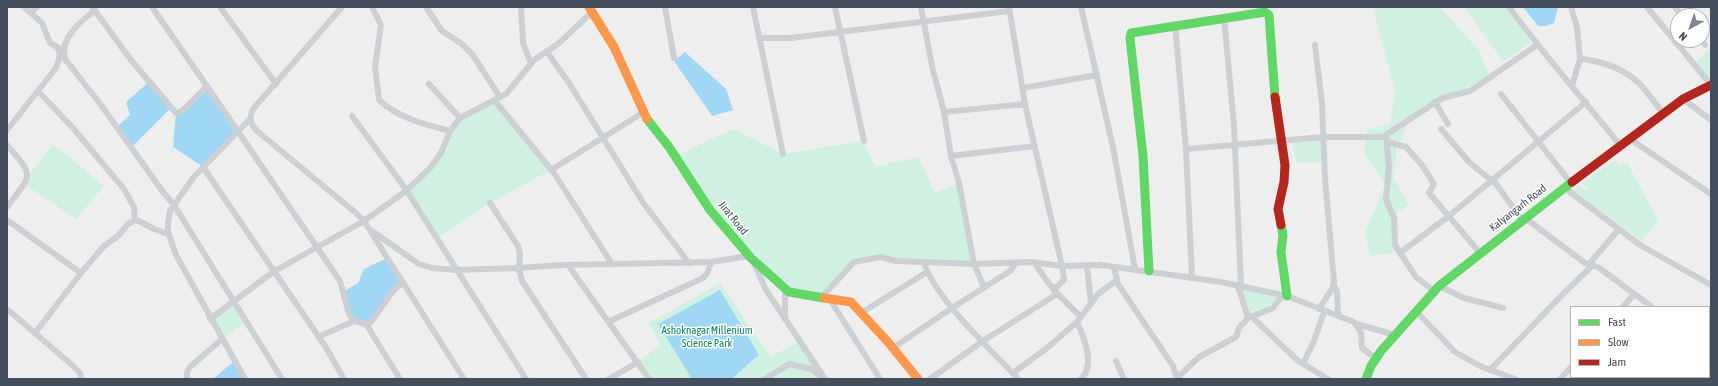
<!DOCTYPE html>
<style>
body{margin:0}
#map{position:relative;width:1718px;height:386px;overflow:hidden;background:#efeeee;font-family:"Asap Condensed",sans-serif}
canvas{display:block}
.frame{position:absolute;inset:0;border:8px solid #444e5d;pointer-events:none}
.legend{position:absolute;left:1570px;top:306px;width:140px;height:72px;box-sizing:border-box;background:#fff;border:1px solid #b4b8be;margin:0;padding:5px 7px;list-style:none;font-size:12px;color:#444e5d}
.legend li{display:flex;align-items:center;gap:8px;height:20px}
.legend b{width:20px;border:1px solid #b4b8be}
.north{position:absolute;left:1670px;top:8px;width:40px;height:40px;box-sizing:border-box;background:#fff;border:1px solid #b4b8be;border-radius:50%;rotate:220deg;font-size:11px;font-weight:700;line-height:16px;text-align:center;color:#444e5d}
.north::after{content:'';display:block;margin:auto;width:14px;height:18px;background:#808690;clip-path:polygon(50% 0,100% 100%,50% 72%,0 100%)}
</style>
<div id="map">
<canvas width="1718" height="386"></canvas>
<div class="frame"></div>
<ul class="legend">
<li><b style="height:5px;background:#63d668"></b>Fast</li>
<li><b style="height:5px;background:#ff974d"></b>Slow</li>
<li><b style="height:5px;background:#b3261e"></b>Jam</li>
</ul>
<div class="north">N</div>
</div>
<script>
const ctx = document.querySelector('canvas').getContext('2d');
ctx.lineJoin = 'round';
function paint(path, color) {
  ctx.fillStyle = color;
  ctx.fill(path, 'evenodd');
}
function trace(path, color, width, dash) {
  ctx.strokeStyle = color;
  ctx.lineWidth = width;
  ctx.lineCap = dash ? 'butt' : 'round';
  ctx.setLineDash(dash || []);
  ctx.stroke(path);
}
function write(font, color, halo, rows, align = 'center') {
  ctx.font = font + ' "Asap Condensed",sans-serif';
  ctx.lineWidth = 3;
  ctx.setLineDash([]);
  ctx.textBaseline = 'middle';
  ctx.strokeStyle = halo;
  ctx.fillStyle = color;
  for (const [text, x, y, turn = 0] of rows) {
    ctx.save();
    ctx.translate(x, y);
    ctx.rotate((+turn || 0) * Math.PI / 180);
    ctx.textAlign = isNaN(turn) ? turn : align;
    if (halo) ctx.strokeText(text, 0, 0);
    ctx.fillText(text, 0, 0);
    ctx.restore();
  }
}
paint(new Path2D(`
 M1377,7H1440L1479,50L1489,75L1408,123L1397,148L1394,178L1409,205L1397,213L1399,231L1396,252L1370,256L1365,233L1385,185L1364,153L1367,130L1390,124L1395,92L1374,11Z
 M1465,7H1506L1531,42L1503,62Z
 M1711,48V85L1693,64Z
 M495,101L551,170L490,203L436,239L406,191L430,168L455,124Z
 M733,129L783,154L864,141L875,167L918,157L935,193L959,183L974,264L881,257L854,262L822,297L789,292L753,260L675,156Z
 M1324,137L1325,163H1296L1293,140Z
 M53,144L104,186L76,219L24,184L28,176Z
 M1615,160L1619,166L1627,162L1658,221L1641,241L1611,218L1572,193L1579,185L1587,191L1589,189L1582,183Z
 M720,283L771,357L799,341L825,379H649L638,362L660,344L649,323Z
 M1239,287L1278,295C1270,311 1260,308 1247,315Z
 M234,302L246,322L222,339L210,319Z`), '#d0f1e1');
paint(new Path2D(`
 M1523,7H1558L1554,23L1546,26H1538Z
 M685,52L726,89L733,110L712,116L674,61Z
 M149,82L171,108L132,147L117,127L130,115L126,102Z
 M207,86L238,131L203,167L173,147L176,113Z
 M387,258L403,282L371,322L354,321L343,292L358,283L364,269Z
 M720,290L759,355L731,379H692L658,324Z
 M234,361L245,379H213Z`), '#a0d7f4');
trace(new Path2D(`
 M24,7L42,23L50,43L61,49
 M152,7L211,92L340,281L349,314L354,321L366,324L371,322L393,291L403,282
 M220,7L276,84
 M342,7L253,109C249,118 250,123 257,131L356,213L364,221L464,379
 M372,7L381,25L375,67L379,100C398,118 426,125 450,131
 M426,7L442,31L462,44L472,54L500,97
 M521,7L523,43L531,64
 M665,7L674,58
 M753,7L783,154
 M835,7L864,141
 M921,7L932,66L944,112L951,156L959,183L974,264L984,287
 M1009,7L1025,104L1062,266L1064,280L1053,290
 M1081,7L1113,147L1135,269
 M1509,7C1544,55 1583,99 1620,145
 M1571,7L1577,27L1580,59L1572,86
 M1647,7L1711,85
 M1675,7L1682,16
 M93,8L131,60L176,113L182,111L207,86
 M95,10C81,21 59,39 65,59L101,105L163,192L174,205L282,379
 M31,13L37,7
 M1224,17L1234,126L1241,286
 M1175,24L1186,149L1192,278
 M759,38H791L1009,11
 M1701,40L1705,45
 M1315,45L1322,104L1325,178L1334,282L1333,287L1319,309
 M547,52L569,83L644,204L689,263
 M1580,59C1588,59 1595,61 1602,63C1634,72 1645,88 1663,114
 M429,84L460,118
 M1023,88L1097,75
 M38,91L73,128L124,189L134,207L135,220
 M1501,94L1570,182
 M1683,99L1711,120
 M495,101L554,173L612,264
 M1435,102L1448,124
 M944,112L1025,104
 M352,116L405,188L526,379
 M1441,129L1470,163L1496,184L1522,220
 M7,130L56,68L60,55L58,48
 M1386,135L1389,167L1386,199L1394,218L1395,245L1416,277L1434,291
 M1630,139L1711,194
 M1387,142L1406,147L1422,165L1434,184L1429,193L1480,253
 M7,145C35,177 32,174 7,207
 M1186,149L1324,137H1383L1442,98L1470,91L1537,45
 M951,156L1035,146
 M203,167L325,346L344,379
 M551,170L644,112
 M1565,186L1570,192L1640,245L1711,285
 M490,203L518,246L520,254L519,268L522,281L586,379
 M1525,218L1585,263L1598,267L1652,307
 M7,220L81,273
 M372,231L419,264L432,268L456,270L519,268L562,265L711,262L748,256
 M1401,252L1449,216L1586,102
 M753,261L766,290L825,379
 M924,262C934,298 992,350 1018,379
 M1035,263C1047,284 1063,300 1081,317
 M1589,264L1619,229
 M568,265L649,379
 M1087,266L1091,304
 M1114,267L1118,284L1173,366L1177,379
 M1333,284L1337,291L1338,316
 M1439,286L1464,298L1503,308
 M822,297L854,262L881,257L896,261L974,264L1031,262L1062,266L1101,265L1221,282L1287,296L1354,322L1361,333L1362,348L1375,358
 M829,298L880,379
 M1623,307L1634,294
 M7,309L72,365L80,373L81,379
 M1416,311L1455,352L1482,367L1515,379
 M861,313L927,272
 M1251,316L1297,360L1328,379
 M1248,318L1273,308L1282,296
 M210,319L273,272L364,221L406,191L430,168L441,153L450,131L460,118L506,94L534,60L558,44L592,12
 M785,319V289
 M610,321L703,278L708,272L711,262
 M366,324L400,379
 M1357,324L1395,335
 M35,333L81,273L104,246L118,236L128,224L135,220L139,221L154,229L168,234
 M318,337L354,321
 M1709,347L1711,349
 M893,348L952,308L1010,271L1016,263
 M1116,361L1124,379
 M1303,364L1314,341L1324,312
 M1490,370L1564,293L1593,265
 M1013,373L1047,348L1077,322
 M1177,378L1199,357L1236,337L1239,328L1248,318L1238,286
 M187,379V372L190,367L222,339
 M245,379L176,255L168,232V223L170,211L193,178L250,119
 M609,379L638,362
 M765,379L789,364L811,369L821,376
 M930,379L983,341L1057,294
 M1081,379C1096,365 1084,337 1077,322L1098,294L1117,280
 M1560,379L1571,367
 M1636,379L1637,377
 M1650,379L1651,377`), '#cccfd3', 6);
trace(new Path2D(`
 M647,119L669,147L710,210L751,258L789,292L824,298
 M1281,225L1283,235L1281,252L1287,296
 M1149,271L1143,156L1130,38L1131,33L1265,12L1269,15L1275,97
 M1366,379L1371,366L1381,351L1439,286L1572,182`), '#63d668', 9);
trace(new Path2D(`
 M589,7L614,47L647,119
 M824,298L851,302L888,342L918,379`), '#ff974d', 9);
trace(new Path2D(`
 M1275,97L1285,165L1284,182L1278,209L1281,225
 M1572,182L1683,99L1711,85`), '#b3261e', 9);
write('11px', '#444e5d', '#fff', [
 ["Kalyangarh Road",1518,208,-38],
 ["Jirat Road",733,218,51]
]);
write('11px', '#0c8659', '#fff', [
 ["Ashoknagar Millenium",707,331],
 ["Science Park",707,344]
]);
</script>
